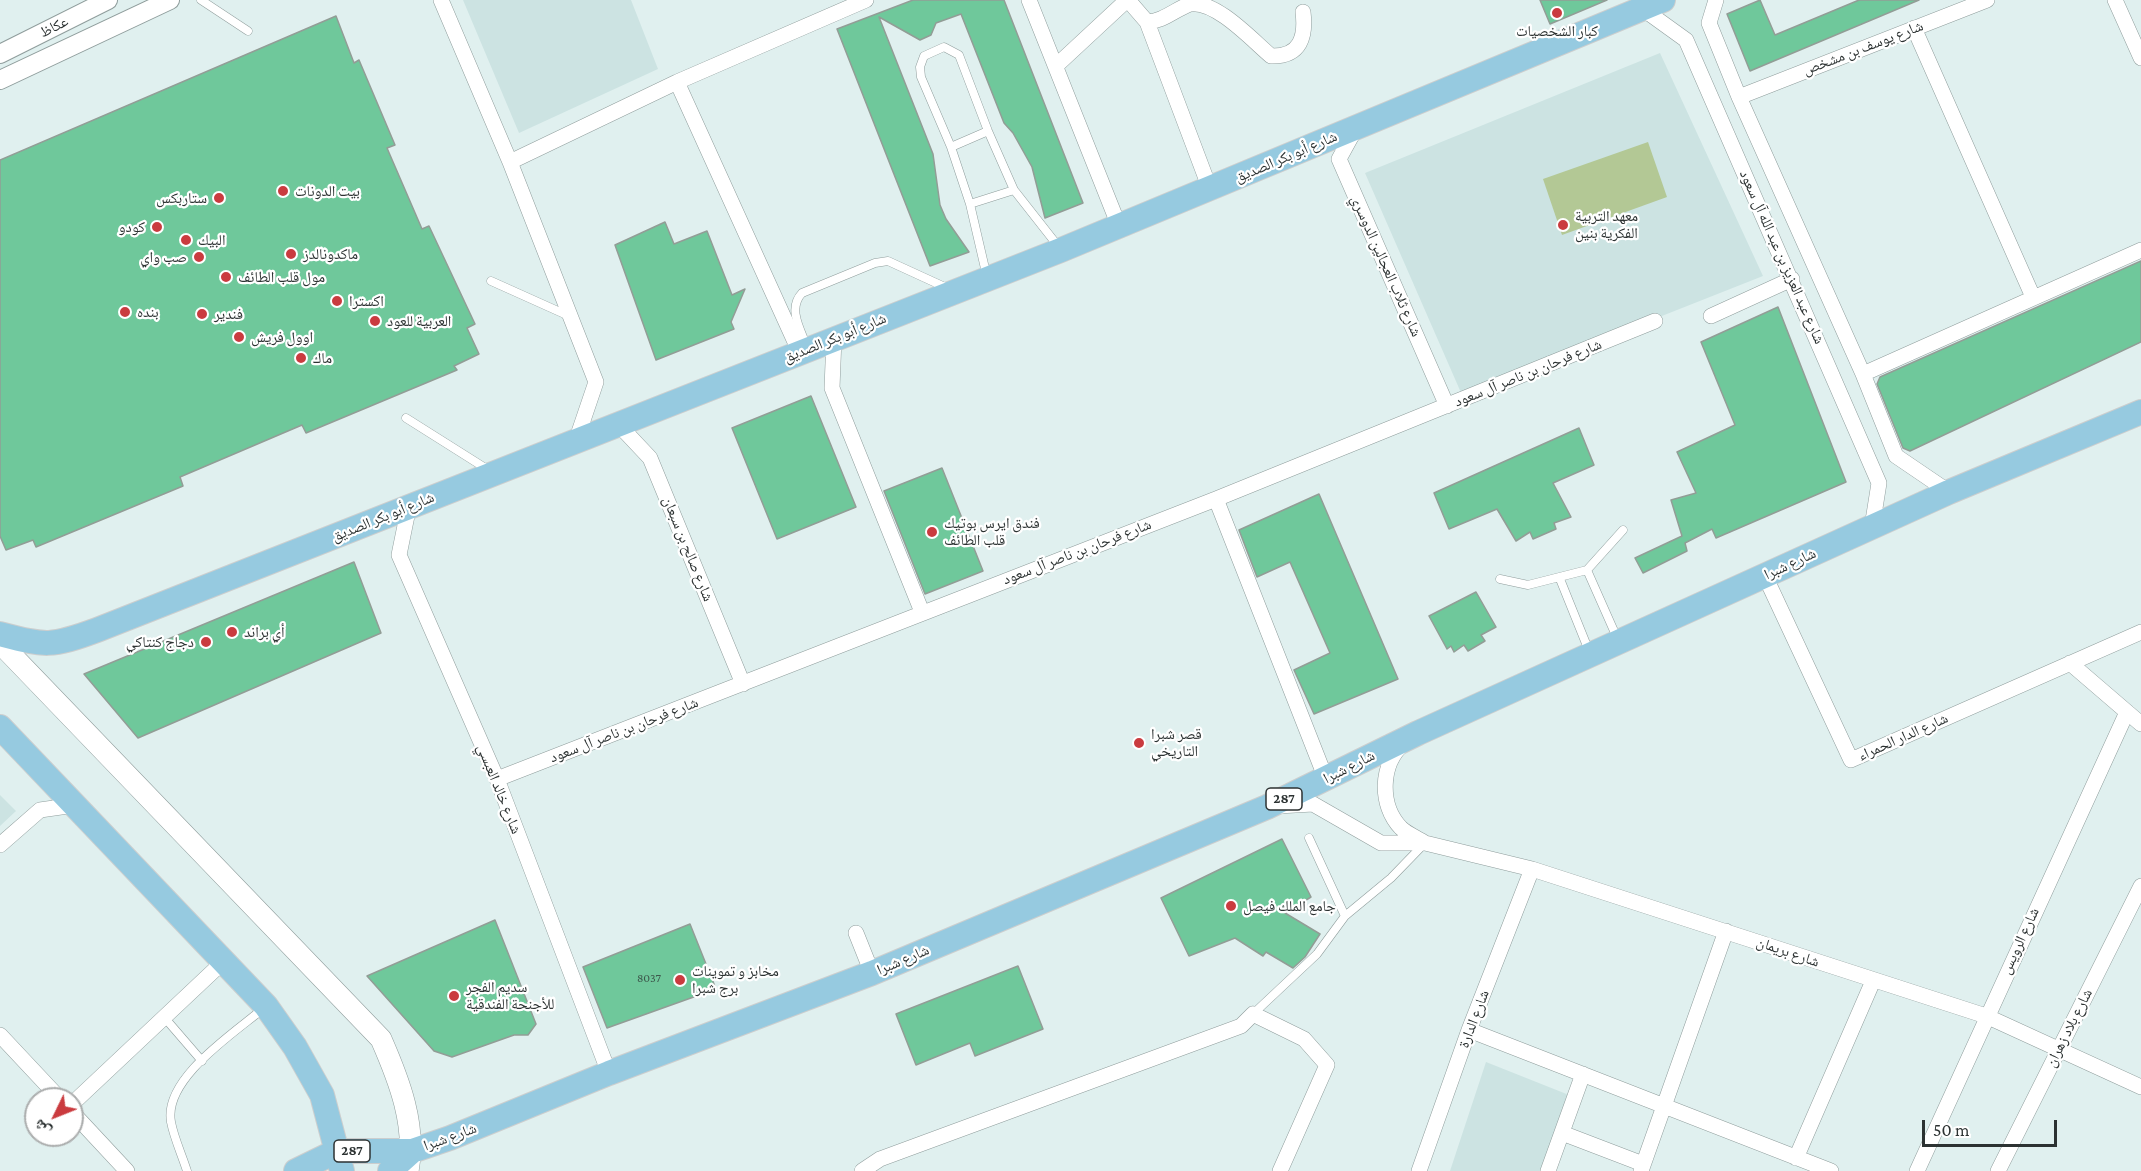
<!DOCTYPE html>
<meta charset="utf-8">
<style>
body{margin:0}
#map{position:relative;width:2141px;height:1171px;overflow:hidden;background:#e0f0ef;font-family:"Crimson Pro","Noto Naskh Arabic",serif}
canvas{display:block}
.north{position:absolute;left:24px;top:1087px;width:60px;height:60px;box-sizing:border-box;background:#fff;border:2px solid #abadad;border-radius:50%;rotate:227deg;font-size:16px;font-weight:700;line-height:24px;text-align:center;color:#2c3232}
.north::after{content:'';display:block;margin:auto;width:21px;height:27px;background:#ca3b3f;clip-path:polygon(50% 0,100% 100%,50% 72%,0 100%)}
.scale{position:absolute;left:1922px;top:1120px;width:135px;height:27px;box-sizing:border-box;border:3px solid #2c3232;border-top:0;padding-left:8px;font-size:18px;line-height:21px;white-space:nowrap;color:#2c3232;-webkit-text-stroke:4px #fff;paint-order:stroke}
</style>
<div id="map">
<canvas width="2141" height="1171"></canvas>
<div class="north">ش</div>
<div class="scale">50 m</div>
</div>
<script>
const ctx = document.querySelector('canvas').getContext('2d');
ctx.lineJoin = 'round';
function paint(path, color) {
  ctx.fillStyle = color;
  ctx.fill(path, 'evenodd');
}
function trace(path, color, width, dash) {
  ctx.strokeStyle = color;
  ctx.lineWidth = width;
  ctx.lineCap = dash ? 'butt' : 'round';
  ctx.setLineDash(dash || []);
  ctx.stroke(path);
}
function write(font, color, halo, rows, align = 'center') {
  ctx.font = font + ' "Crimson Pro","Noto Naskh Arabic",serif';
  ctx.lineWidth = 4.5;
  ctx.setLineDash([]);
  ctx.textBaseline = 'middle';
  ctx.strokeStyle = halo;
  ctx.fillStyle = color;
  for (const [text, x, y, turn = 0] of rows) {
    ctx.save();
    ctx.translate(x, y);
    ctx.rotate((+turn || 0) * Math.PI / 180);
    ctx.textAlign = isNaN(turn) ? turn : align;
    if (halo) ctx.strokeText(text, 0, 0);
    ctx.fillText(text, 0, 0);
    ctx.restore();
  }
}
paint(new Path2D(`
 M463,0H631L658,69L519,133Z
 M1660,53L1763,276L1462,395L1365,173Z
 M0,795L16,811L0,826Z
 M1486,1062L1569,1095L1542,1171H1450Z`), '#cce3e2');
paint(new Path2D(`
 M1648,142L1667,197L1562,235L1543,179Z`), '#b3c895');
const building = new Path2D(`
 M913,0H1004L1083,203L1045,218L1032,167L1013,133L1004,123L961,14L936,23L931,35L920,40L879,17L933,154L940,205L946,219L969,252L930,266L837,29Z
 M1540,0H1607L1550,24Z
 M1760,0L1775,35L1859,0H1919L1750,71L1727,14Z
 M336,16L354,63L359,60L395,145L387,148L422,229L429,226L475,324L467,328L479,354L454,366L457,370L306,433L302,425L180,477L183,486L36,547L33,540L6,550L0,536V160Z
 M665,222L674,244L707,231L732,295L745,289L731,322L734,329L656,360L615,245Z
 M2141,261V342L1910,451L1903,448L1877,384L1880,377Z
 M1778,307L1846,482L1716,538L1712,529L1685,543L1687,551L1643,573L1635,558L1682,536L1671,500L1696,493L1677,452L1735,425L1701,342Z
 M811,396L856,507L777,539L732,428Z
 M1579,428L1594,465L1553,483L1571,517L1554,523L1556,529L1533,539L1530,532L1516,541L1497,509L1449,529L1434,493Z
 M942,468L983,571L925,594L884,491Z
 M1319,494L1398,679L1314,714L1294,670L1330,653L1290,562L1257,577L1239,530Z
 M354,562L381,633L138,738L84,674Z
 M1476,592L1496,627L1481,635L1485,641L1468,651L1464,645L1454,652L1451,646L1447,649L1429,616Z
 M1282,839L1311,897L1285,913L1320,934L1305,957L1293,968L1266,952L1263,956L1235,938L1189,956L1161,898Z
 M495,920L536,1024L528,1035H514L452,1057L434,1051L367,976Z
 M690,924L716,989L607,1028L583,967Z
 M1018,966L1043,1029L975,1056L970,1043L916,1065L896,1014Z`);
paint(building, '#6fc89b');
trace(building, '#929d96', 1.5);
const service = new Path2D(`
 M201,0L248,31
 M951,147L988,131
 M970,204L1014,190
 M987,277L970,204L951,147L921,77L920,67L924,56L944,47L959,55L988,131L1014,190L1058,246
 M491,281L569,316
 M807,347C801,330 787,309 802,293L875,263L888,261L947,288
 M406,418L490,471
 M1587,570L1618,640
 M1500,579L1528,585L1587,570L1623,530
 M1560,579L1589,651
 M1309,838L1345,916
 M1253,1014L1317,954L1345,916L1391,878L1424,844
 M164,1017L202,1061
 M187,1171C182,1155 174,1138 171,1122C163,1078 236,1032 265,1007`);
const minor = new Path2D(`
 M441,0L510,162L596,382L576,441
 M1029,0L1119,226
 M1128,0L1147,22C1164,21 1174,10 1190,4C1216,0 1253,41 1271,56C1301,57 1306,36 1303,12
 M1716,0L1709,23L1739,97L1863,374L1896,456L1949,492
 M2115,0L2141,58
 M1643,9L1686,40L1879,483L1872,527
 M1147,22L1210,189
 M1914,28L2033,297
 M1057,65L1127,0
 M677,82L800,353
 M1739,97L1987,0
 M1356,128L1339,159L1447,406
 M510,162L677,82L866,0
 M1711,316L1792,279
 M834,338L832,388L922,612
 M1863,374L2141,250
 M618,424L650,458L743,684
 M1216,499L1326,779
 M409,506L399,555L497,779L609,1073
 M1765,576L1851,760L2141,632
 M2070,663L2141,724
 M1404,743C1380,764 1379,805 1401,828C1407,834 1418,838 1425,843
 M497,779L1216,499L1655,321
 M1278,806L1313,804L1381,843H1425L1532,869L1986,1016L2141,1087
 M0,845L40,810L75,805
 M856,933L872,973
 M1469,1030L1831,1171
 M0,1035L60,1099
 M72,1104L224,961
 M72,1112L127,1171
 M1562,1133L1643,1164
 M1796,1158L1873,981
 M862,1171L880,1159L1241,1026L1253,1014L1304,1039L1327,1065L1280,1171
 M1419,1171L1469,1030L1532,869
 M1548,1171L1583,1074
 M1641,1171L1726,931
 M1917,1171L2127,712
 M1998,1171L2141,886`);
const tertiary = new Path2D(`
 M0,54L108,0
 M0,80L170,0`);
const secondary = new Path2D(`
 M0,643L381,1039C399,1080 417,1126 408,1171`);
const primary = new Path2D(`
 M0,634C46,646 51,647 97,630L1061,250L1663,0
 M0,727L266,1006L295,1047L322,1095L342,1171
 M296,1171L337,1151H412L450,1138L609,1073L872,973L1267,807L1418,733L1949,492L2141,412
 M390,1171L412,1151`);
trace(service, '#8f9d9c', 9);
trace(minor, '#8f9d9c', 16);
trace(tertiary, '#8f9d9c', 20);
trace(secondary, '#8f9d9c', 22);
trace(primary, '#cccece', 26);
trace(service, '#fff', 8);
trace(minor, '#fff', 15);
trace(tertiary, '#fff', 18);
trace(secondary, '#fff', 21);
trace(primary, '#96cae0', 24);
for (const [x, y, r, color] of [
 [1557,13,6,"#ca3b3f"],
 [283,191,6,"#ca3b3f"],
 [219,198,6,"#ca3b3f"],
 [1563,225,6,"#ca3b3f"],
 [157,227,6,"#ca3b3f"],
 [186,240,6,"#ca3b3f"],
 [291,254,6,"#ca3b3f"],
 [199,257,6,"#ca3b3f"],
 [226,277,6,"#ca3b3f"],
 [337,301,6,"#ca3b3f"],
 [125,312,6,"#ca3b3f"],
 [202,314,6,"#ca3b3f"],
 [375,321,6,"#ca3b3f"],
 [239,337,6,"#ca3b3f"],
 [301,358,6,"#ca3b3f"],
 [932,532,6,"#ca3b3f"],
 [232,632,6,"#ca3b3f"],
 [206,642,6,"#ca3b3f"],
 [1139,743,6,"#ca3b3f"],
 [1231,906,6,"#ca3b3f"],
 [680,980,6,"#ca3b3f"],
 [454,996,6,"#ca3b3f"]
]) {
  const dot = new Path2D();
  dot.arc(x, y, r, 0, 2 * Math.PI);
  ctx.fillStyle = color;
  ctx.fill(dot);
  trace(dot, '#fff', 2);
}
write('12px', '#3d584c', null, [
 ["8037",649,978]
]);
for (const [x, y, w] of [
 [1284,799,36],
 [352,1151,36]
]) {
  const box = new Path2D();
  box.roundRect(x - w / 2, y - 11, w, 22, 4.5);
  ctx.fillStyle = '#fff';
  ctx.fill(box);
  trace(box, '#2c3232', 1.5);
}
write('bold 14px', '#2c3232', null, [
 ["287",1284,799],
 ["287",352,1151]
]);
write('15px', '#2c3232', '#fff', [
 ["عكاظ",54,27,-27],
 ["شارع يوسف بن مشخص",1863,48,-21],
 ["شارع أبو بكر الصديق",1286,157,-23],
 ["شارع عبد العزيز بن عبد الله آل سعود",1782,257,66],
 ["شارع ثلاب العجالين الدوسري",1386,266,66],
 ["شارع أبو بكر الصديق",835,338,-22],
 ["شارع فرحان بن ناصر آل سعود",1528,373,-22],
 ["شارع أبو بكر الصديق",383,517,-22],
 ["شارع صالح بن سبعان",688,549,68],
 ["شارع فرحان بن ناصر آل سعود",1077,552,-21],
 ["شارع شبرا",1790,564,-25],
 ["شارع فرحان بن ناصر آل سعود",624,730,-21],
 ["شارع الدار الحمراء",1903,737,-24],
 ["شارع شبرا",1349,767,-27],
 ["شارع خالد العبسي",499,789,68],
 ["شارع الرويس",2020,941,-65],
 ["شارع بريمان",1788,952,19],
 ["شارع شبرا",903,960,-23],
 ["شارع الدارة",1474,1019,-69],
 ["شارع بلاد زهران",2069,1028,-63],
 ["شارع شبرا",450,1137,-20]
]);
write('15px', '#2c3232', '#fff', [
 ["كبار الشخصيات",1557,31,"center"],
 ["بيت الدونات",295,191],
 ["ستاربكس",207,198,"right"],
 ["معهد التربية",1575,216],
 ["الفكرية بنين",1575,233],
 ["كودو",145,227,"right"],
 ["البيك",198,240],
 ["ماكدونالدز",303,254],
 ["صب واي",187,257,"right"],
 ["مول قلب الطائف",238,277],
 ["اكسترا",349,301],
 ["بنده",137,312],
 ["فندير",214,314],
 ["العربية للعود",387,321],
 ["اوول فريش",251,337],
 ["ماك",313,358],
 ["فندق ايرس بوتيك",944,523],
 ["قلب الطائف",944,540],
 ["أي براند",244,632],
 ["دجاج كنتاكي",194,642,"right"],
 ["قصر شبرا",1151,734],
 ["التاريخي",1151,751],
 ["جامع الملك فيصل",1243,906],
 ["مخابز و تموينات",692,971],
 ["برج شبرا",692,988],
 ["سديم الفجر",466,987],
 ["للأجنحة الفندقية",466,1004]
], 'left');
</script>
